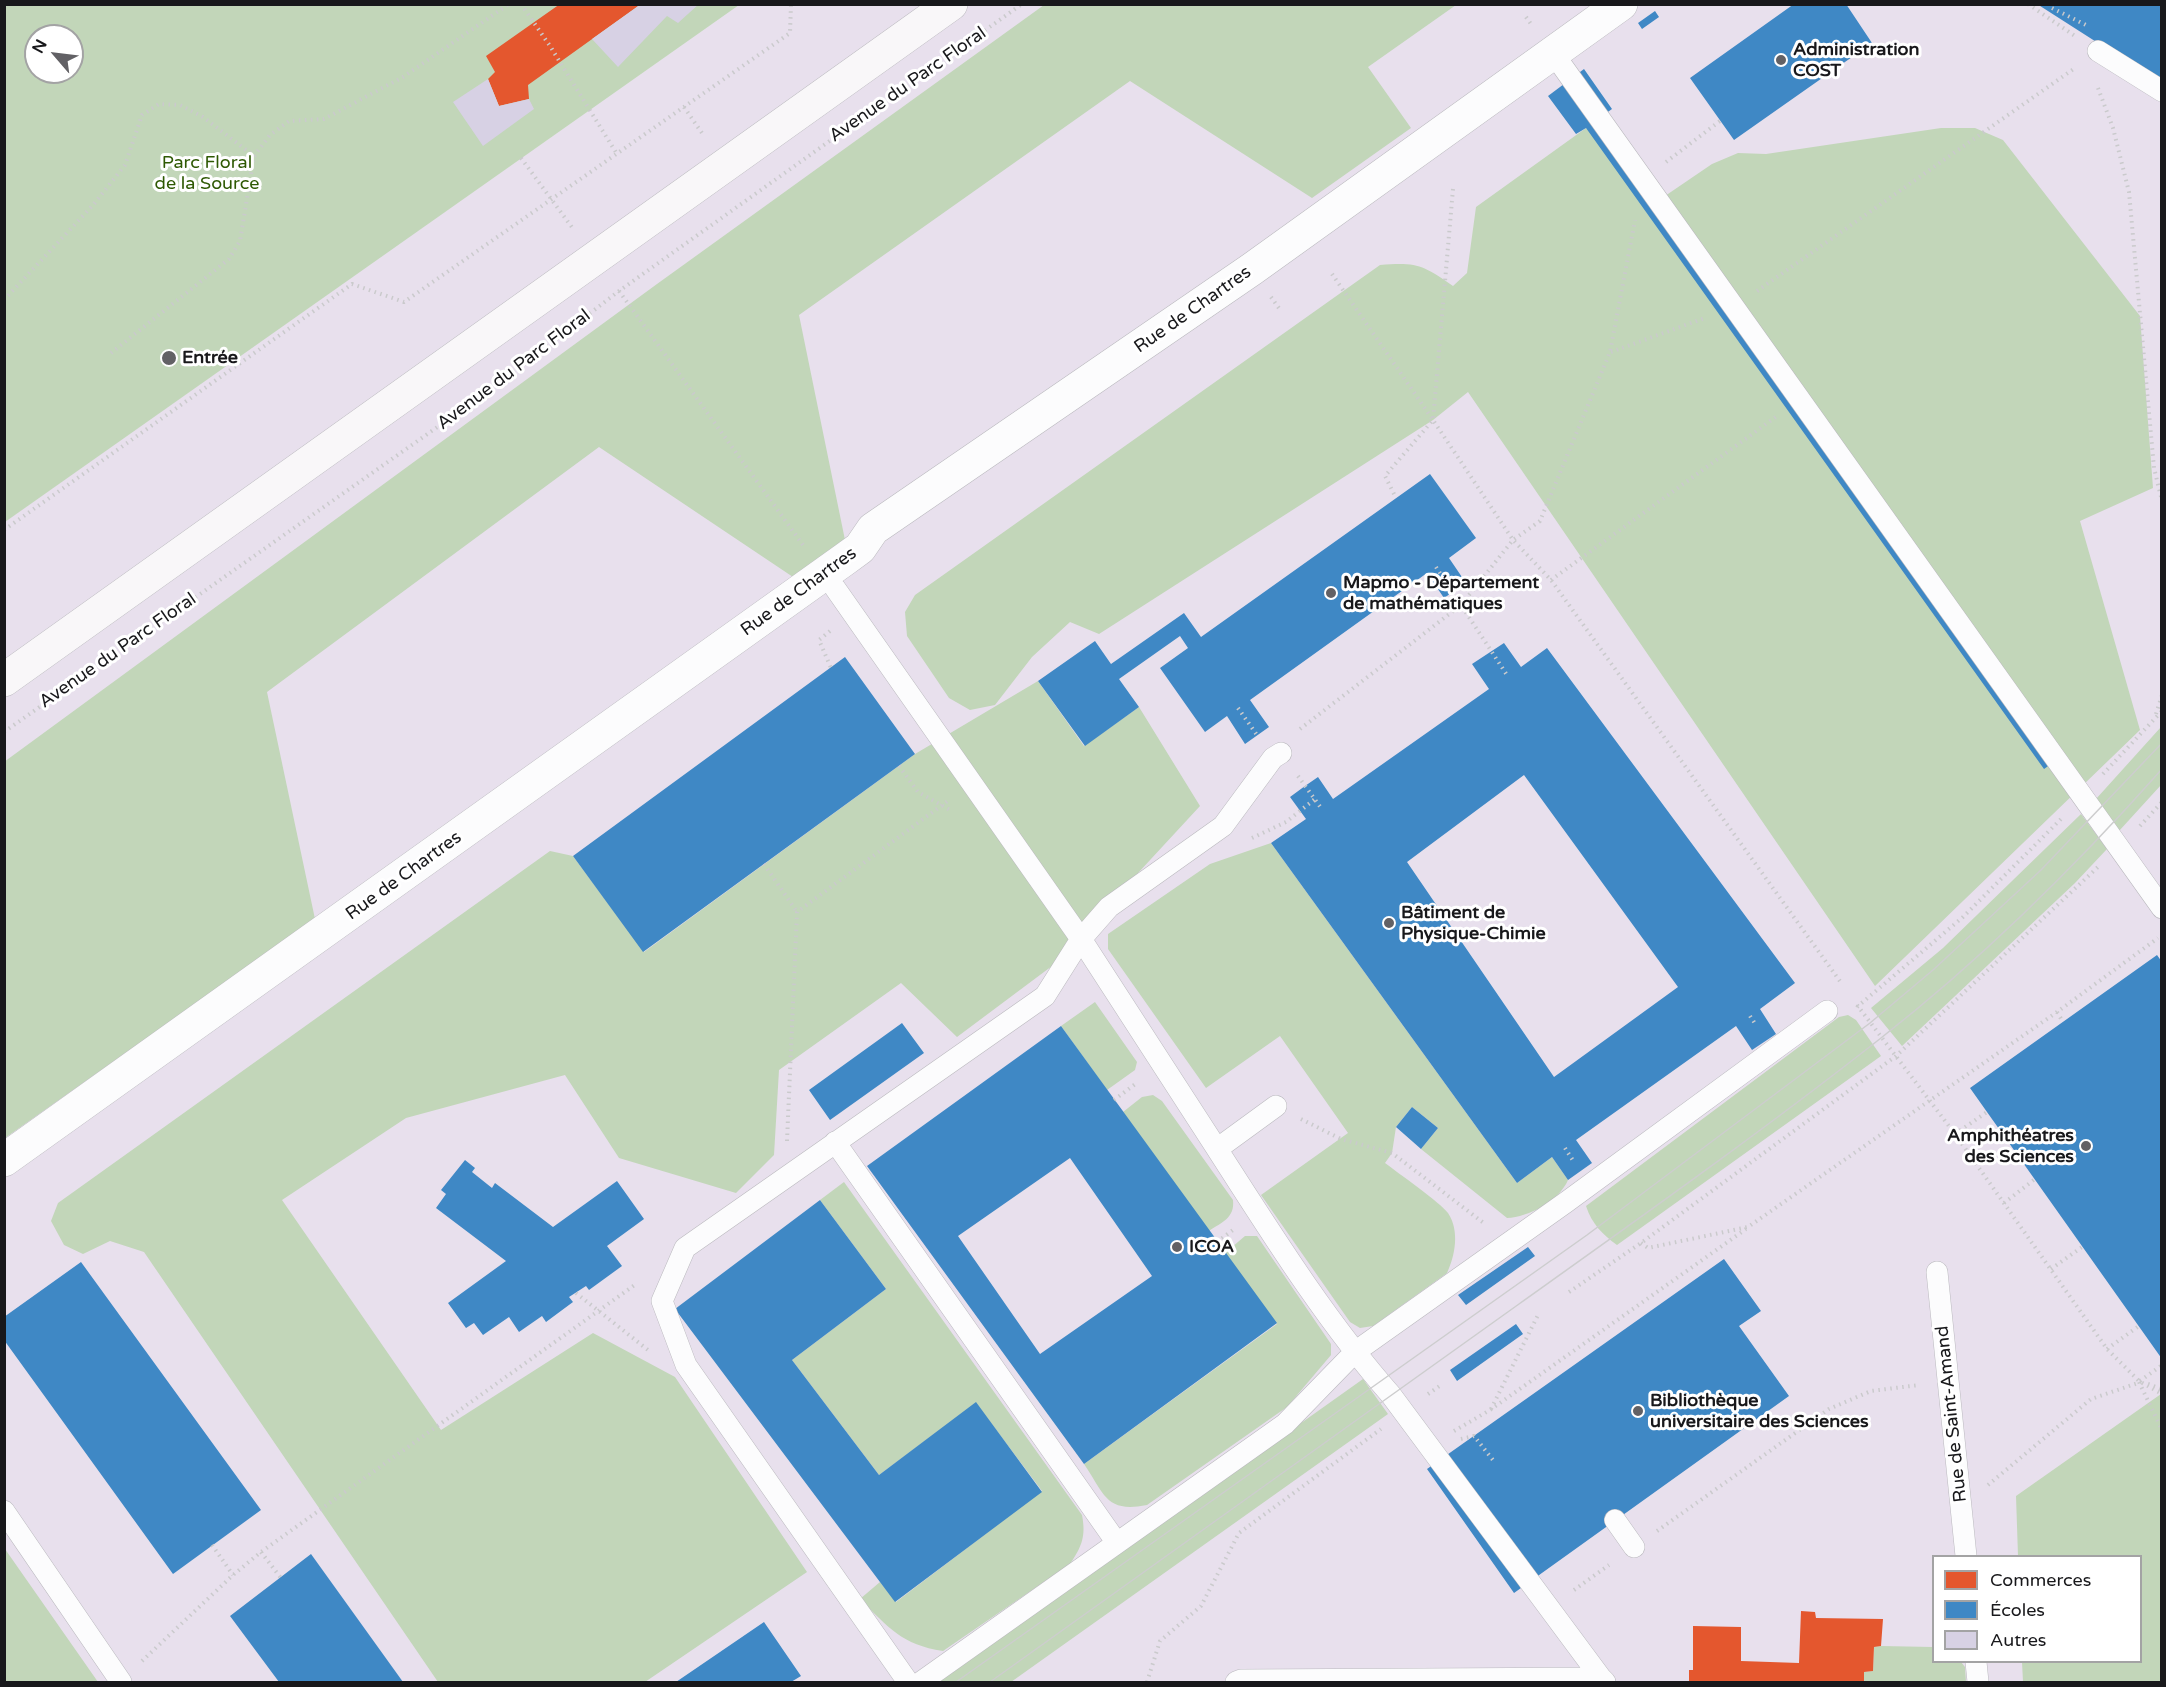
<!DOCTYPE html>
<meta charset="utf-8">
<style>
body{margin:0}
#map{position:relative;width:2166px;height:1687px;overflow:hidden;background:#eae9ef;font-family:"Varela Round",sans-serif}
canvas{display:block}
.frame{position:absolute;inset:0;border:6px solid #18181b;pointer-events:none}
.legend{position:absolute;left:1932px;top:1555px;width:210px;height:108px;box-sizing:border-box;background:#fff;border:2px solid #a3a3a4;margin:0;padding:8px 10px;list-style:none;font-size:18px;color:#18181b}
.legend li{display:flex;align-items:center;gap:12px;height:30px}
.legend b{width:30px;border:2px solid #a3a3a4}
.north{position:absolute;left:24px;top:24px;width:60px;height:60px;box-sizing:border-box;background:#fff;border:2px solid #a3a3a4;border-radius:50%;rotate:298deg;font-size:16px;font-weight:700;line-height:24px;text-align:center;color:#18181b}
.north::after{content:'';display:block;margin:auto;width:21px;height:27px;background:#626165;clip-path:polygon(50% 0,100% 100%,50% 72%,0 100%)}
</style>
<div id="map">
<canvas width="2166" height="1687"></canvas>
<div class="frame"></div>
<ul class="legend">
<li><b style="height:16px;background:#e4572e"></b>Commerces</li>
<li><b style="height:16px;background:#3f88c5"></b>Écoles</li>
<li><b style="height:16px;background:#d7d1e4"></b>Autres</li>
</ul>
<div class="north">N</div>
</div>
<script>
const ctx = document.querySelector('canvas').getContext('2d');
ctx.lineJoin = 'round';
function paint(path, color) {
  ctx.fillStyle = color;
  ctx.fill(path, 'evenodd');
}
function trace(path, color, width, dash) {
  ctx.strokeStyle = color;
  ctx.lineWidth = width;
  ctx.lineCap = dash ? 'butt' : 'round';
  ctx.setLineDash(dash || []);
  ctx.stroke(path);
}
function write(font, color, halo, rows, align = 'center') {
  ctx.font = font + ' "Varela Round",sans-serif';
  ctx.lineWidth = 6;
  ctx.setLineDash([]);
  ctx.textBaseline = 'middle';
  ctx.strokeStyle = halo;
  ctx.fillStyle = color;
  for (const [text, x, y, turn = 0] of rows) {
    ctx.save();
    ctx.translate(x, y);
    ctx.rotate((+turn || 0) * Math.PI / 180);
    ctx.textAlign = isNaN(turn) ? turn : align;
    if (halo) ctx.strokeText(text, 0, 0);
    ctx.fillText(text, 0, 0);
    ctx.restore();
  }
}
paint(new Path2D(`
 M739,5H2161V1682H5L4,522ZM1934,1556H2140V1662H1934Z`), '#e8e0ed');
paint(new Path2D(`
 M5,4L739,5L5,522ZM36,36H72V72H36Z
 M1044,5H1456L1368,67L1411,128L1312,198L1130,81L799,315L845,540L793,577L599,447L267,692L315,919L5,1138L4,762L657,284Z
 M1586,128L1665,196L1712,164L1738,153L1766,154L1941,128H1975L2003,140L2140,316L2153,488L2080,521L2140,730L1875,986L1468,392L1433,420L1099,634L1070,622L1032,657L995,705L970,710L949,698L907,636L905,612L915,595L1380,265C1417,262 1423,265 1453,286L1467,273L1476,207Z
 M1038,681L1084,746L1139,707L1200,806L1052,966L957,1037L901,983L779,1070L774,1155L736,1193L619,1158L565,1075L406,1118L282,1200L441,1430L593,1333L675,1377L807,1572L645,1682H438L144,1252L110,1241L83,1254L64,1245L51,1221L58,1203L550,851L573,856L644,952L915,754Z
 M2161,727V785L2119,831L2096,799Z
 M2081,814L2107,849L2075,883L1902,1046L1871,1008L1943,948Z
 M1271,843L1517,1183L1552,1157L1568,1180C1559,1201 1529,1217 1507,1218L1421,1149L1438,1128L1412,1107L1396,1127L1392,1153L1385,1163C1398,1173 1441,1203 1448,1213C1460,1231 1455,1256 1447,1273L1373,1326L1360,1328L1350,1322L1261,1195L1348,1133L1280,1036L1206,1088L1108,949V934L1210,864Z
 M1095,1002L1137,1062L1135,1070L1107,1090L1061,1026Z
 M1848,1015L1856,1020L1881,1056L1617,1245C1602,1234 1592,1224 1586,1206L1839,1017Z
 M1153,1095L1162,1101L1233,1200C1235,1218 1222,1222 1209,1231L1123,1112L1142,1097Z
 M844,1182L1082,1515C1086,1536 1082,1546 1070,1564L943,1651C902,1645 888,1627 860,1599L880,1582L896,1602L1042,1491L976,1403L879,1475L792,1360L886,1289L820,1200Z
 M1245,1236H1257L1331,1344V1355L1287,1407L1147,1505C1106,1513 1105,1495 1084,1464L1277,1324L1225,1253Z
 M1363,1379L1388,1414L1011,1682H937Z
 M2161,1394V1682H2023L2022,1662H2140V1556H2018L2016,1496Z
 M4,1549H5L98,1682H5Z
 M1881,1646L1933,1647L1934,1662H1961L1965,1667L1966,1682H1864V1672L1873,1671L1874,1647Z`), '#c2d6b9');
paint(new Path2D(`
 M560,4H641L528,85L529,99L499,106L488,79L495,72L486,56Z
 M1801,1611L1815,1612L1816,1618L1883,1619L1881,1646L1874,1647L1873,1671L1864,1672V1682H1689V1670H1693V1626L1741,1627V1661L1799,1663Z`), '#e4572e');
paint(new Path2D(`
 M1794,4H1846L1872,43L1734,140L1690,78Z
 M2037,4H2162V84Z
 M1655,11L1659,17L1642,29L1638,23Z
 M1584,69L1612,109L1605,114L2065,754L2044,769L1586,128L1576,134L1548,96Z
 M1430,474L1476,538L1449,558L1466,583L1444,598L1427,573L1250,700L1269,727L1245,744L1227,716L1205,732L1160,668L1188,648L1180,636L1119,679L1139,707L1085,746L1038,681L1095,641L1111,664L1184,613L1201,637Z
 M1504,643L1521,667L1547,648L1795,983L1760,1009L1776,1034L1752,1050L1736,1026L1576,1140L1592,1163L1568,1180L1552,1157L1517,1183L1271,843L1306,819L1290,797L1305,786L1318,777L1333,799L1489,689L1472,664ZM1524,775L1678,987L1554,1077L1407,862Z
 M845,657L915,754L643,952L573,856Z
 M2157,955L2162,962V1359L1970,1088Z
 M902,1023L924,1053L830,1120L809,1090Z
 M1061,1026L1277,1323L1084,1464L867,1166ZM1070,1158L1152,1276L1040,1354L958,1236Z
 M1412,1107L1438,1128L1421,1149L1396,1127Z
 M465,1160L475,1168L472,1172L492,1188L495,1183L553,1227L617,1181L644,1219L607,1246L622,1266L589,1290L586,1286L569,1297L573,1302L546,1322L542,1316L519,1332L509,1317L483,1335L474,1323L466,1328L448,1303L506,1261L436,1208L446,1194L441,1190Z
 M820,1200L886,1289L792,1360L879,1475L976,1402L1042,1492L895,1602L675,1309Z
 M1528,1247L1535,1256L1466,1305L1458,1295Z
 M1724,1259L1761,1311L1739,1326L1789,1396L1514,1593L1427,1469Z
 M81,1262L261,1510L173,1574L4,1340V1317Z
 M1516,1324L1523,1334L1457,1381L1450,1370Z
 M311,1554L403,1682H279L230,1616Z
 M764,1622L801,1676L791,1682H676Z`), '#3f88c5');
paint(new Path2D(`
 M641,4H699L678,23L667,16L618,67L592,39Z
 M488,79L499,106L529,99L534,109L483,146L453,102Z`), '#d7d1e4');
const lane = new Path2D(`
 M2098,51L2162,91
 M1553,53L2162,908
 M835,588L1081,939L1217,1149L1276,1106
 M835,1142L1117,1543
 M1217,1149C1271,1233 1326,1321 1391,1395L1601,1678
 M1937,1272L1966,1556
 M4,1511L121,1682
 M1615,1520L1634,1547
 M1976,1662L1978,1682
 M908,1682L686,1365L662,1301L685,1248L1045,996L1081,939L1109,907L1223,826L1273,758L1281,753
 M921,1682L1285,1424L1355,1352L1565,1203L1827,1011
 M1236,1682L1241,1680L1601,1678L1605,1682`);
const street = new Path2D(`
 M4,1160L845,559L860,548L873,529L1252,269L1621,4`);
const secondary = new Path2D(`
 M4,680L951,4`);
trace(lane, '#bab9be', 22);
trace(street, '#bab9be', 34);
trace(secondary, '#bab9be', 34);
trace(new Path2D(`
 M521,4L550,46L617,154
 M2028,4L2075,36
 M2052,8L2086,25
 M1526,17L1531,24
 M2098,88L2113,128L2129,192L2154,468L2162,501
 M684,107L704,136
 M521,158L574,230
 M1666,162L1720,121
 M1453,189L1433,420L1513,540L1551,580L1842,984
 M1332,274L1433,420L1385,476L1396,498
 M619,291L803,545
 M1757,291L2075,68
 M1271,297L1281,311
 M4,300L94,204L125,165L142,115L159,104L180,105L203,117L254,156
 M1611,352L1705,318
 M111,353L229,259L240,241L254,156L270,135L289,121L324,119L403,77L509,4
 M4,530L352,284L404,302L790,33L791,4
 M1436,567L1507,675
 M1551,580L1777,416
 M830,631L819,640L831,668
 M1238,708L1257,735
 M2156,714L2162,695
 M1300,729L1461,605L1513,540L1540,521L1610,352L1635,220
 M4,732L490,390L619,291L1022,4
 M899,766L918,792L952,811
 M2103,774L2162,711
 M1298,776L1321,808
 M2140,826L2162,802
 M1252,838L1286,822L1315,799
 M764,864L797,912
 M1857,1005L1955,1134L2107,1349L2139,1381L2162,1394
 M1857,1007L1963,917L2063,817
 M2057,1012L2063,1022
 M1750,1016L1756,1025
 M1114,1100L1138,1082
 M1301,1119L1341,1139L1392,1153L1485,1224
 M1955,1134L1987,1112
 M787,1141L797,912L949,800
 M1565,1148L1574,1162
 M2004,1203L2035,1179
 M1217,1242L1233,1230
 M1641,1243L1648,1248L1748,1227L2057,1012L2158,938
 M2051,1269L2082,1247
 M1569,1292L1641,1243L1896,1056L2098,867
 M576,1293L648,1350
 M2107,1349L2139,1326
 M2140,1381L2162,1365
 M2139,1382L2162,1430
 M2148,1384L2162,1389
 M1428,1394L1441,1385
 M1491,1409L1538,1315
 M1454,1431L1490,1410L1746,1229
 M1461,1439L1474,1436L1493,1460
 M1988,1485L2091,1399L2141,1382
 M1657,1531L1829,1409L1871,1391L1919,1385
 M212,1545L233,1575
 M261,1552L281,1578
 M1574,1590L1609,1565
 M142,1661L233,1575L261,1552L636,1284
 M1147,1682L1160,1641L1201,1606L1239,1533L1381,1429`), '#cacacc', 4, [1.5, 4.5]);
trace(lane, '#fcfcfd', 21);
trace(street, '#fcfcfd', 33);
trace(secondary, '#f9f7f9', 33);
trace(new Path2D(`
 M956,1682L1587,1235L1870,1023L1933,970L2041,870L2162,743
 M990,1682C1166,1556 1343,1430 1519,1304C1641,1217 1764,1130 1881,1038C1983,958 2076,866 2162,769`), '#cdcdce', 1.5);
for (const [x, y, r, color] of [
 [1781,60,6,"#626165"],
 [169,358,8,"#626165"],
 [1331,593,6,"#626165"],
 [1389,923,6,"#626165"],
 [2086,1146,6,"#626165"],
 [1177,1247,6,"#626165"],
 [1638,1411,6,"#626165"]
]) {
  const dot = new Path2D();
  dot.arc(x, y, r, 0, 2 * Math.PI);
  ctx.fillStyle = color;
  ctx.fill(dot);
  trace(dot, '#fff', 2);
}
write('bold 18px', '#18181b', '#fff', [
 ["Administration",1793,50],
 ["COST",1793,71],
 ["Entrée",182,358],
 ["Mapmo - Département",1343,583],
 ["de mathématiques",1343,604],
 ["Bâtiment de",1401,913],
 ["Physique-Chimie",1401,934],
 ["Amphithéatres",2074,1136,"right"],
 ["des Sciences",2074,1157,"right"],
 ["ICOA",1189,1247],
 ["Bibliothèque",1650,1401],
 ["universitaire des Sciences",1650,1422]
], 'left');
write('18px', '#18181b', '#fff', [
 ["Avenue du Parc Floral",908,85,-35],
 ["Rue de Chartres",1193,310,-35],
 ["Avenue du Parc Floral",514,370,-37],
 ["Rue de Chartres",799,592,-36],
 ["Avenue du Parc Floral",118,651,-35],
 ["Rue de Chartres",404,876,-36],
 ["Rue de Saint-Amand",1952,1414,-96]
]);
write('18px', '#2e5903', '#fff', [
 ["Parc Floral",207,163],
 ["de la Source",207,184]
]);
</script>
